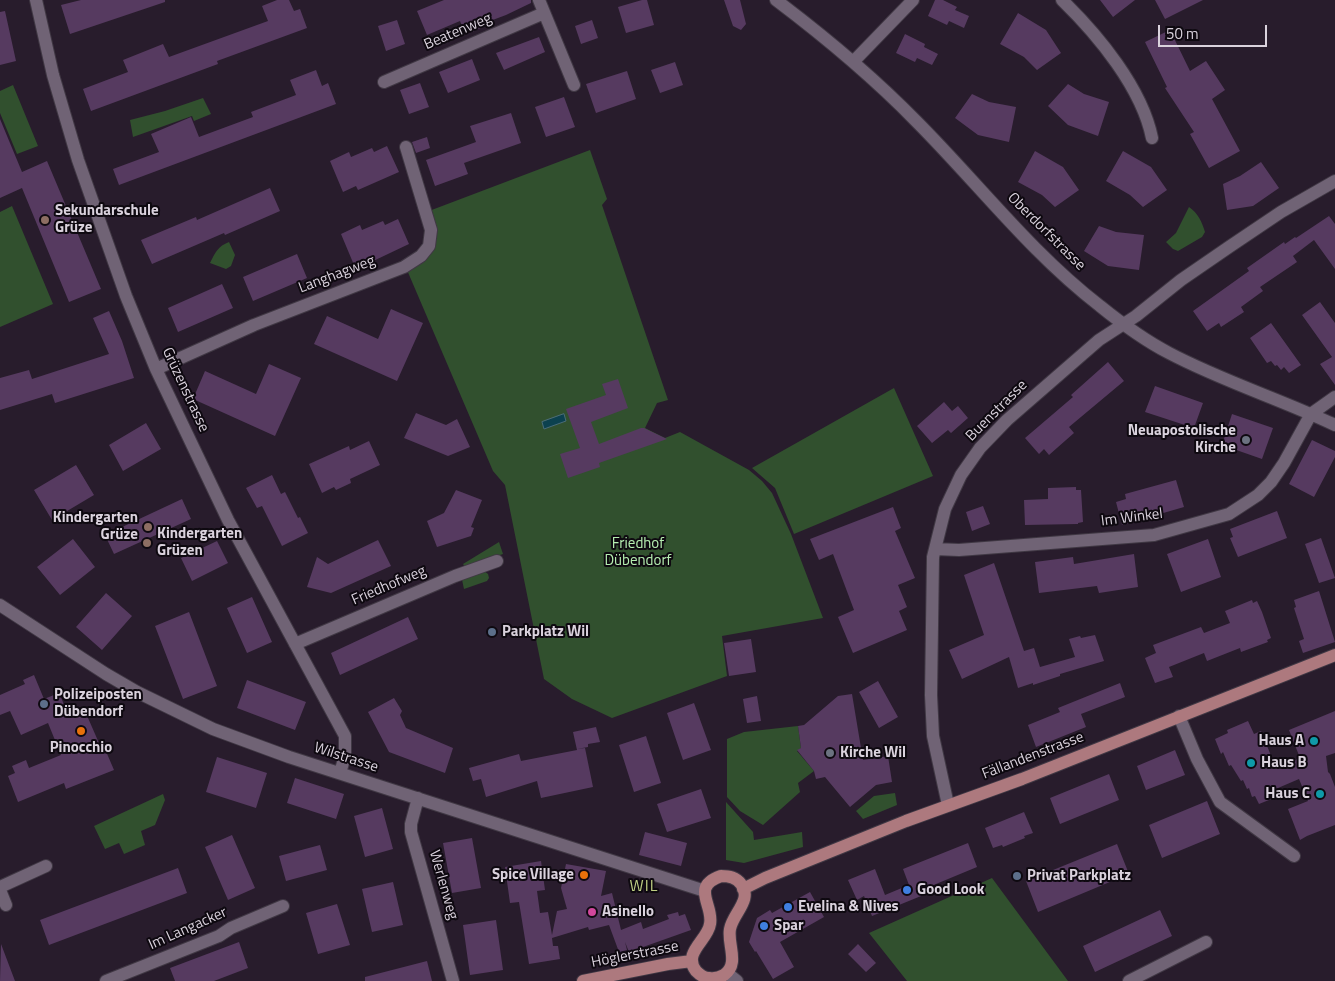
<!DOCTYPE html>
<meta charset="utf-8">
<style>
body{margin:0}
#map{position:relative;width:1335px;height:981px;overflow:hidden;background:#281c2c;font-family:"Titillium Web",sans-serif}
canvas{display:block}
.scale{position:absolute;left:1158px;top:25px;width:109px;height:22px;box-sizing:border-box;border:2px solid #dad2dd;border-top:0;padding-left:6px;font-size:15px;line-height:18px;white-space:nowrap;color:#dad2dd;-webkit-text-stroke:4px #0e0910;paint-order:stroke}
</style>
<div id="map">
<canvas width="1335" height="981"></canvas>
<div class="scale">50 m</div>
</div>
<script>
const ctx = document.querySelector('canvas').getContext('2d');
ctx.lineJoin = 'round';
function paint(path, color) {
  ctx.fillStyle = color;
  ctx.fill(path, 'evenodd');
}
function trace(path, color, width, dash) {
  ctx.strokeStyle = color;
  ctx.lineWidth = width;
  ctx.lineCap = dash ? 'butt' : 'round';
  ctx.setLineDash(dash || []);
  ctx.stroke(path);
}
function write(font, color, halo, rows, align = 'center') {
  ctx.font = font + ' "Titillium Web",sans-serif';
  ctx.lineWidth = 4;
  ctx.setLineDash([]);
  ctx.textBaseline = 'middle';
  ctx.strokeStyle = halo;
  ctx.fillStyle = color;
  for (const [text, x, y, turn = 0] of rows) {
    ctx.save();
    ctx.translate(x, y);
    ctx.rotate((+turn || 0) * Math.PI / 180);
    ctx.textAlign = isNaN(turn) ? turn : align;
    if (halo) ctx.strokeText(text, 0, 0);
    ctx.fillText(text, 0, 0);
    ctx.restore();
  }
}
paint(new Path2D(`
 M13,85L38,146L17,154L0,113V91Z
 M203,98L211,114L194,121L192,116L133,137L130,120L165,111Z
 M590,150L607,199L602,205L668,400L657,403L645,428L665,438L680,432L749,470L762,481L772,493L791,534L823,618L722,636L727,676L612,718L572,699L544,679L505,485L493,471L407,270C440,254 438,242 429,211Z
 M12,206L53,304L0,327V212Z
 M1189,207C1198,213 1202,222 1205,232L1202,237L1178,251L1173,249L1166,242L1176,233Z
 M229,242L235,255L231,266L226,269L210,263C215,253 218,246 229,242Z
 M894,388L933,476L794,534L775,488L752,468Z
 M499,542L503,554L465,567L463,564Z
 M484,571L488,574L489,578L487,581L464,589L461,575Z
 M798,726L801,748L797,751L814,771L798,783L800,792L763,825L740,811L727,797V739L744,732Z
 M895,793L897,805L863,819L856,811L874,796Z
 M163,794L165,800L155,825L141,831L145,845L124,854L119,843L105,849L94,826Z
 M726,802L753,832L754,840L802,832L803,847L744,863L726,860Z
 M992,878L1068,981H907L869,933Z`), '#31502e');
const water = new Path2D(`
 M564,414L566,421L544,429L542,422Z`);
paint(water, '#0c414f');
trace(water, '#4a6c7a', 1);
paint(new Path2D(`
 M81,0H165V2L70,34L61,5Z
 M277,0H289L294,11L300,9L307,28L217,61L218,64L91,111L83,89L128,72L123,60L163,44L169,57L268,21L262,6Z
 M444,0H531V3L506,15L482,24L483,27L470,33L468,29L464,31L460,21L427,35L417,11Z
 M642,0H647L654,25L626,33L618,7Z
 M724,0H740L746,24L741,30L733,26Z
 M935,0H943L957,7L955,10L969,16L964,28L949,21L947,25L928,16Z
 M1100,0H1135L1113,17Z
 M1155,0H1203L1165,19Z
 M5,11L16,61L0,65V12Z
 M1018,13L1046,30L1061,53L1037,70L1024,57L1000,44Z
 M397,20L405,44L386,51L378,26Z
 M592,20L598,38L581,44L575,26Z
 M1170,30L1190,71L1206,61L1225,90L1212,99L1240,151L1209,168L1190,134L1194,132L1165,88L1167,87L1145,42Z
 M905,34L925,44L924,47L938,54L932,65L917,58L915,62L896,53Z
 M539,37L545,52L504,70L496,53Z
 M472,59L480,80L448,93L439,72Z
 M675,62L683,85L660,93L651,70Z
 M316,70L322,86L328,83L336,104L119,185L113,169L159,152L151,134L191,117L199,137L253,117L251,112L296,95L290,80Z
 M627,71L636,99L596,113L586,84Z
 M420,83L429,107L409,114L400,90Z
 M1068,84L1084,94L1109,102L1098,136L1068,125L1048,106Z
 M972,94L989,102L1016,107L1009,142L978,135L955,118Z
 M564,97L575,127L546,137L535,107Z
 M511,113L521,143L464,163L468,174L435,186L426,160L476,142L470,126Z
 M0,119L22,172L47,161L101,289L69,302L22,188L0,198Z
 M427,137L430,148L416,153L412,142Z
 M387,146L399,172L358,190L356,186L343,192L330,161L349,152L351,157L372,148L374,152Z
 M1035,151L1063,167L1079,190L1055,207L1042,195L1018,182Z
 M1123,151L1151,167L1167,190L1143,207L1130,195L1106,181Z
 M1261,162L1279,188L1253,206L1227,210L1223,184L1240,176Z
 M270,188L280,211L225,235L224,233L152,264L141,240L196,217L197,220Z
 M1329,216L1335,224V269L1314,240L1293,256L1297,262L1260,287L1263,291L1241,307L1244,312L1221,327L1219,323L1207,331L1193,311L1249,271L1247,268L1284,242L1285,244L1295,237L1296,238Z
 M398,219L409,244L369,263L367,259L354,265L341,234L360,225L362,230L383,221L385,225Z
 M1099,226L1116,232L1144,235L1139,270L1108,266L1084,251Z
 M297,254L307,278L253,301L243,277Z
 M222,284L233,308L178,332L168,308Z
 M1320,302L1335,323V385L1320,364L1332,357L1302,315Z
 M391,309L423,323L397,381L314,344L327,316L378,339Z
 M109,311L122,341L134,378L55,403L52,394L0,410V378L29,370L32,379L109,354L93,318Z
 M1271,323L1301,365L1289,373L1284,367L1281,370L1277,365L1275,366L1271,361L1267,363L1250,338Z
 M1108,362L1124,381L1069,427L1074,433L1049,455L1044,449L1039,454L1025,438L1073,397L1071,395Z
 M269,364L301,378L275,436L193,399L205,371L256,394Z
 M618,379L628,408L591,422L599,444L641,428H644L667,439L599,463L600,467L568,478L560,454L580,448L566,409L606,395L602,384Z
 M1155,386L1203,403L1194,428L1145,412Z
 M944,402L952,411L958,406L968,418L951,433L948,430L932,443L917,426Z
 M416,413L446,425L457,419L470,447L448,456L404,438Z
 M1232,414L1273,428L1262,459L1222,445Z
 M146,423L161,449L123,471L109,445Z
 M1312,440L1335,451V457L1314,497L1289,484Z
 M369,441L380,465L350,479L351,483L336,490L334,487L322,493L309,464L349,446L350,450Z
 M76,465L94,495L52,520L34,490Z
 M272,475L281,494L285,492L298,518L300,517L308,533L282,546L262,506L257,508L246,488Z
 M1176,480L1184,507L1122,525L1116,502L1126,499L1125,494Z
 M1076,487V490H1081L1083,522L1078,523V524L1025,525L1024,500L1048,499V488Z
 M456,490L482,500L471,527L474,528L471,536L437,547L427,521L444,513Z
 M182,499L191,519L114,554L105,535Z
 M983,506L990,524L972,531L966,512Z
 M893,507L901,528L895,531L915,578L898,585L907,607L899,611L907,630L853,653L838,617L854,610L833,554L819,560L810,539Z
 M1277,511L1287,538L1238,557L1230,538L1233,537L1230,529Z
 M1321,538L1335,578L1319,583L1305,544Z
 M73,539L95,567L60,595L37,567Z
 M1208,539L1221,577L1181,592L1167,554Z
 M378,540L391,566L331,593L307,587L317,557L328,564Z
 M217,541L228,563L192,581L181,558Z
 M1134,554L1138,587L1099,593L1097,586L1039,593L1035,562L1073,557L1074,564Z
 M994,563L1024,651L1034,648L1040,667L1075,657L1069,639L1080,636L1081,638L1095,635L1104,661L1060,674V676L1033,685V683L1018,688L1009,657L962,679L949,650L984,635L964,575Z
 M1319,591L1335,642L1303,653L1299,641L1304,639L1294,608L1296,607L1294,600Z
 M106,593L132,616L102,650L76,627Z
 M252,597L272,642L247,653L227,608Z
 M1252,600L1253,603L1257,601L1262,612L1271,638L1267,640L1268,642L1241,652L1240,648L1207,661L1204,653L1169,667L1173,677L1155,683L1145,658L1156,653L1153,645L1201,627L1204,633L1230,623L1225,611Z
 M189,612L217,686L183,699L155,626Z
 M408,617L418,639L340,675L331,653Z
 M751,639L756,672L729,676L724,643Z
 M34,675L44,699L59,693L70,718L85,711L102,750L105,749L114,770L66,789L64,783L18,802L8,776L15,773L12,766L26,760L29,768L61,755L48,723L21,735L10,711L0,715V695L25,684L23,680Z
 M247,680L306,702L295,730L237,708Z
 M878,681L898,717L879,728L859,692Z
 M1120,683L1125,697L1081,714L1086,727L1036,747L1028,725L1060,712L1058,708Z
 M852,694L863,760L888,756L892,782L876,785L850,807L825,777L816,779L814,771L797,750L801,748L798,726L804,725L838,696Z
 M757,696L761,721L747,723L743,699Z
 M394,698L402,711L400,715L406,728L453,748L445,773L389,752L368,712Z
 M694,703L711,750L683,760L667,713Z
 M1335,711V753L1326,756L1328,772L1330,774L1335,787V825L1307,836L1300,840L1288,809L1308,801L1299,779L1271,791L1274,798L1259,804L1255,796L1252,797L1249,788L1247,789L1243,780L1241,781L1231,765L1229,766L1223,752L1221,754L1215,739L1228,733L1227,730L1248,721L1254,734L1261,731L1276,768L1300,758L1289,730Z
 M596,727L600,742L588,744V747L577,749L585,748L593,787L541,798L537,781L486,797L481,779L473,781L469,768L519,754L521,761L577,750L573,732Z
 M646,736L661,783L634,792L619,745Z
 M1175,750L1185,775L1146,790L1137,766Z
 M217,757L267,773L256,808L206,792Z
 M1109,774L1119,800L1060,824L1050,798Z
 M295,778L344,794L336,819L287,803Z
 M701,789L711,818L667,832L657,804Z
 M1207,801L1220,834L1162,858L1149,825Z
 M382,808L393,849L365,857L354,816Z
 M1024,812L1033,833L1024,836L1025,838L1003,847L1002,845L993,848L985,828Z
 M645,832L687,843L681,866L639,855Z
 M232,835L255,888L228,900L205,847Z
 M472,838L481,888L452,893L443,843Z
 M968,843L977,867L924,889L926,894L872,916L864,896L857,900L848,880L875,869L885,895L909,885L903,869Z
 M1117,844L1129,874L1038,912L1026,881Z
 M320,845L327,870L286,881L279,856Z
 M541,861L545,890L537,891L540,913L548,912L552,935L557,911L567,909L561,888L566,864L606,871L601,896L612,893L621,930L641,922L643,929L669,919L667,915L678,912L679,916L685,914L691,930L629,952L625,942L627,950L619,952L609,925L589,930L588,927L552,938L553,946H558L560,959L529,964L519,902L510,903L505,867Z
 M178,868L187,893L49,945L40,920Z
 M393,882L403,925L372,932L362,889Z
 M810,892L824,917L780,942L794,967L773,979L756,951L755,952L749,942L757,918L770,910L772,913Z
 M337,904L350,945L318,954L306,913Z
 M1160,910L1172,936L1095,972L1083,946Z
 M496,920L503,970L470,975L463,925Z
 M239,942L248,968L214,981H175L170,968Z
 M1,944L15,981H0Z
 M858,944L876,963L866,972L848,954Z
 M427,961L432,981H365V977Z`), '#563a60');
const minor = new Path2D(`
 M36,0L53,75L78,160L126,296L156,369L228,520L345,736V756L340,773
 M539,0L574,85
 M776,0C825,37 873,77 916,121C977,182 1031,253 1100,306C1121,323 1144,340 1169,353C1222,381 1280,399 1335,425
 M1062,0C1098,35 1142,88 1152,138
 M853,62L913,0
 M384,82L544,13
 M156,369L254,325L404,267L421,256L429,246L431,230L406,147
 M935,549L959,550L1154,535L1229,514L1258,495L1271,482L1284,463L1311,414L1335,397
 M0,605L106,674L137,692L213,729L289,757L705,891
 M295,644L455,576L497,561
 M1179,716L1197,759L1220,802L1294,856
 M418,798L411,824V832L453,981
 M948,805L933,736L931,695L933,557L945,509L961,475L980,448L1007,420L1099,340L1136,316L1181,280L1229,247L1281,212L1335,181
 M0,887L46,866
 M0,890L6,905
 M727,973L737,981
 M106,981L219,936L231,928L283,906
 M1129,981L1206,942`);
const major = new Path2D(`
 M721,876C729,876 736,877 741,884C753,900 733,913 730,929C727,944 740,964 724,975C719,978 715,979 709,978C704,978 700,975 696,971C682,953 708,940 710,924C714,905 690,887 721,876Z
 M743,889L765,878L906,821L1022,779L1335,655
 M583,981L668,964L692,961`);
trace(minor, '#403844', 14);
trace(major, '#403844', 14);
trace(minor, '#706375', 12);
trace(major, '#ad797e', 12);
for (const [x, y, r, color] of [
 [45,220,5,"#8d6e63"],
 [1246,440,5,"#6b7280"],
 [148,527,5,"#8d6e63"],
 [147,543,5,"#8d6e63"],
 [492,632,5,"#5c6f8a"],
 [44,704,5,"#5c6f8a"],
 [81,731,5,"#e8710a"],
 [1314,741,5,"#0f9aa8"],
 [830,753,5,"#6b7280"],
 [1251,763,5,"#0f9aa8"],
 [1320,794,5,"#0f9aa8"],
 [584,875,5,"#e8710a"],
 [1017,876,5,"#5c6f8a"],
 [907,890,5,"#3f7fe0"],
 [788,907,5,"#3f7fe0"],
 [592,912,5,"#d1479c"],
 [764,926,5,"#3f7fe0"]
]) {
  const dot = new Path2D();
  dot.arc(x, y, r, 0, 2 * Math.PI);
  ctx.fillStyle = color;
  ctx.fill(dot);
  trace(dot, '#0e0910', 2);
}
write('15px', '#dad2dd', '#0e0910', [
 ["Beatenweg",458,32,-23],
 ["Oberdorfstrasse",1046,232,45],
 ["Langhagweg",337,275,-21],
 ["Grüzenstrasse",185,390,65],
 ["Buenstrasse",997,411,-45],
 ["Im Winkel",1132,518,-7],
 ["Friedhofweg",389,586,-23],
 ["Fällandenstrasse",1033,756,-21],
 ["Wilstrasse",346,758,18],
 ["Werlenweg",443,885,74],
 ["Im Langacker",188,929,-24],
 ["Höglerstrasse",635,955,-11]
]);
write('bold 15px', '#dad2dd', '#0e0910', [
 ["Sekundarschule",55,211],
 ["Grüze",55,228],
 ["Neuapostolische",1236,431,"right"],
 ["Kirche",1236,448,"right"],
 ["Kindergarten",138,518,"right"],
 ["Grüze",138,535,"right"],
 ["Kindergarten",157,534],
 ["Grüzen",157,551],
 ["Parkplatz Wil",502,632],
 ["Polizeiposten",54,695],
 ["Dübendorf",54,712],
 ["Haus A",1304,741,"right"],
 ["Pinocchio",81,748,"center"],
 ["Kirche Wil",840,753],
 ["Haus B",1261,763],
 ["Haus C",1310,794,"right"],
 ["Spice Village",574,875,"right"],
 ["Privat Parkplatz",1027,876],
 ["Good Look",917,890],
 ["Evelina & Nives",798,907],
 ["Asinello",602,912],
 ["Spar",774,926]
], 'left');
write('15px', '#b6efb1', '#0e0910', [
 ["Friedhof",638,544],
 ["Dübendorf",638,561]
]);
ctx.letterSpacing = '1px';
write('16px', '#bece83', '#0e0910', [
 ["WIL",644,887]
]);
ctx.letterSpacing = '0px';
</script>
